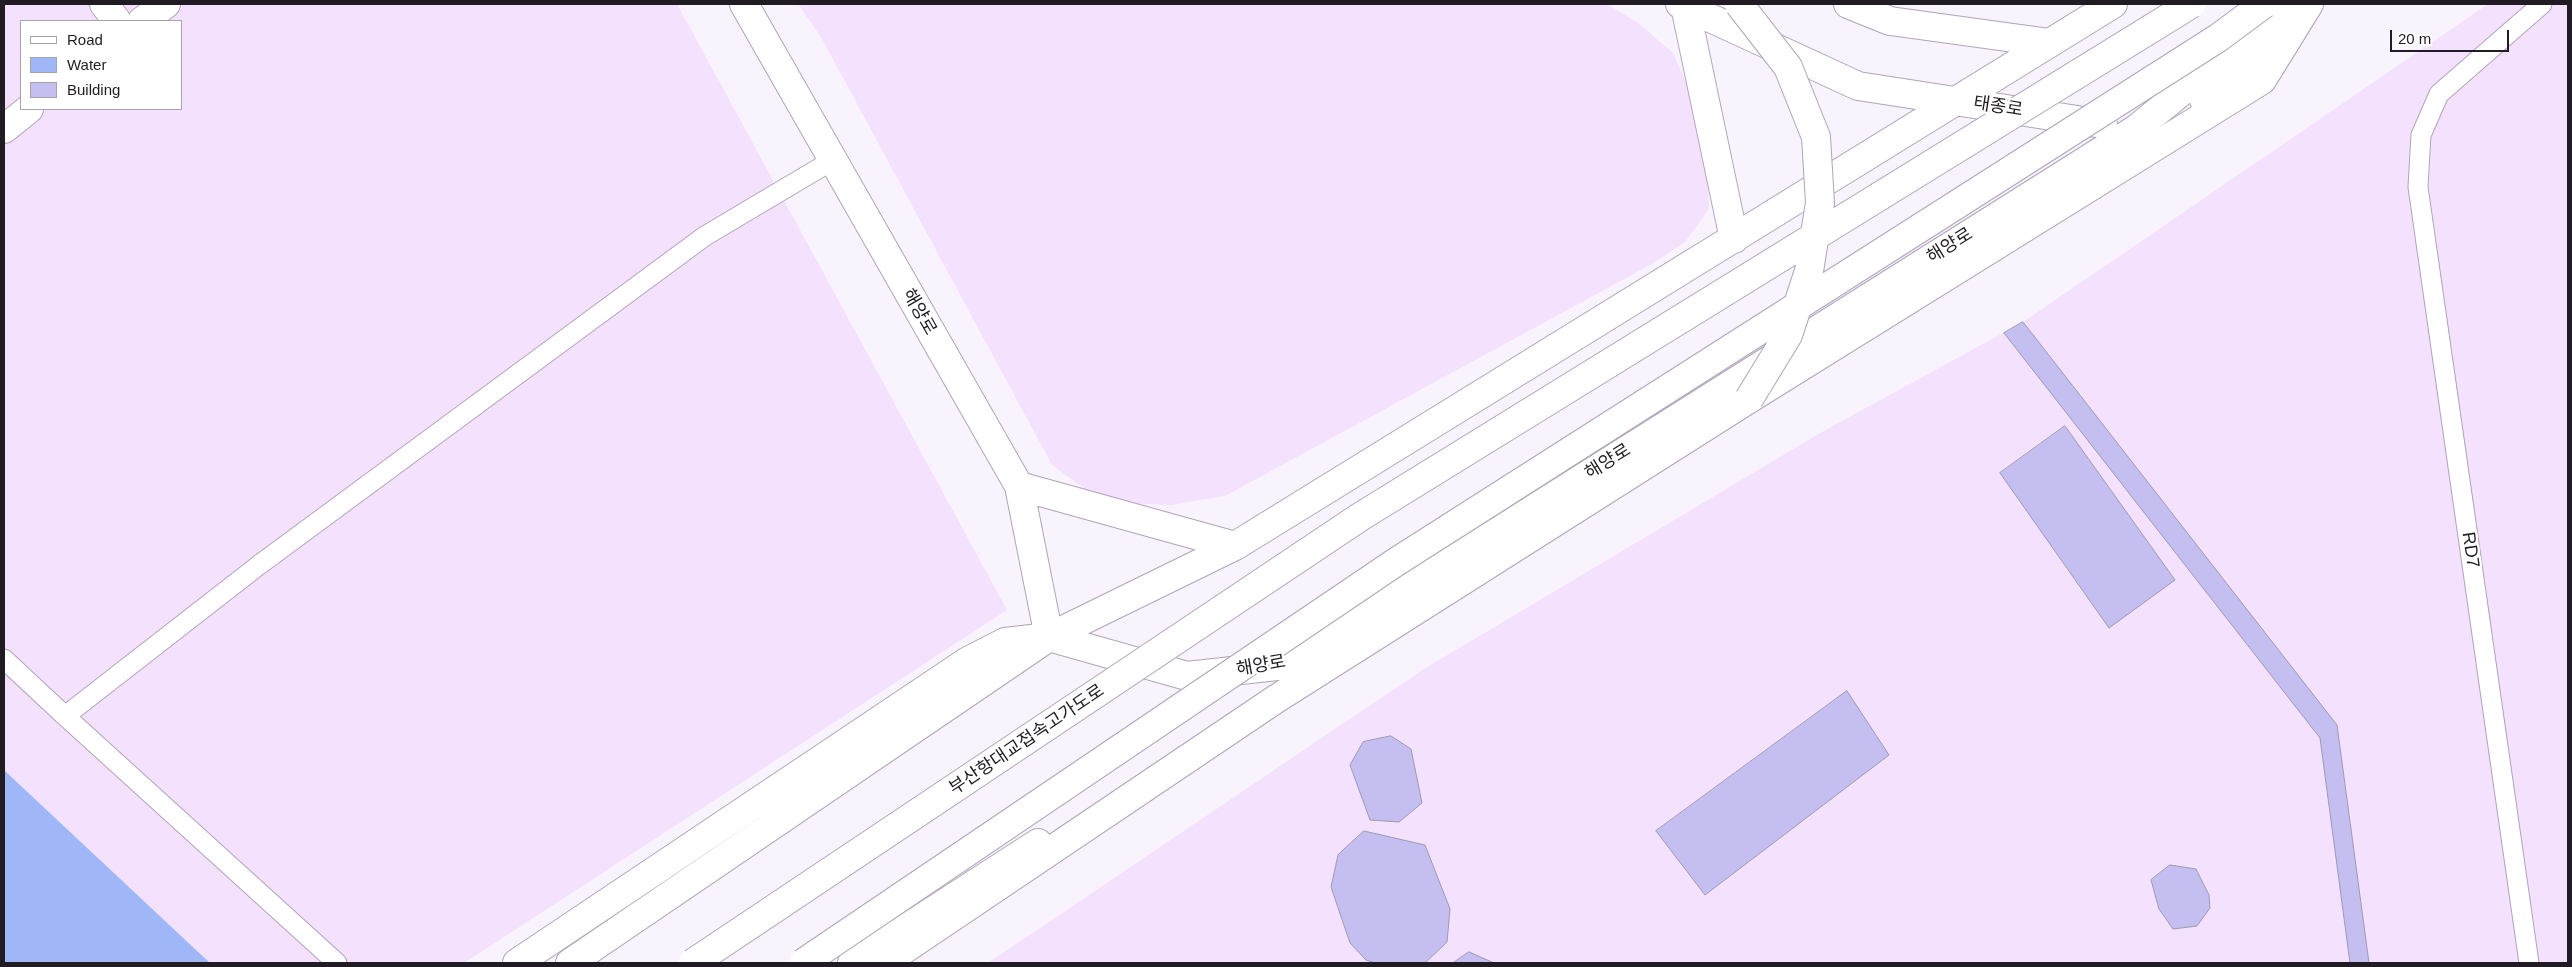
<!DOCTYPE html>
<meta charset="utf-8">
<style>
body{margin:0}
#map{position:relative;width:2572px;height:967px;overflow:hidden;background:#f9f3fd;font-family:Helvetica,sans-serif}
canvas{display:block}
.frame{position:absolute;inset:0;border:5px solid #211c24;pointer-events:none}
.legend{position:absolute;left:20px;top:20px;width:162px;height:90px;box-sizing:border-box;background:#fff;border:1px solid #a6a4a7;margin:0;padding:6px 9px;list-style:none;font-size:15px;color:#211c24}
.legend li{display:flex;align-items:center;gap:10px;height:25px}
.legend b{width:25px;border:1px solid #a6a4a7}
.scale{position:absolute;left:2390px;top:30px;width:119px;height:22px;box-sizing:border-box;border:2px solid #211c24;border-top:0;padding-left:6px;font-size:15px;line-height:18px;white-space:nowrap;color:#211c24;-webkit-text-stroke:4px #fff;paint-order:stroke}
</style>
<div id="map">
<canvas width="2572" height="967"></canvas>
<div class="frame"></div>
<ul class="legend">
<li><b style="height:6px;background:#fff"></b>Road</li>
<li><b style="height:14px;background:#9fb7f7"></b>Water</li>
<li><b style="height:14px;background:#c4bef1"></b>Building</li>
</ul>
<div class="scale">20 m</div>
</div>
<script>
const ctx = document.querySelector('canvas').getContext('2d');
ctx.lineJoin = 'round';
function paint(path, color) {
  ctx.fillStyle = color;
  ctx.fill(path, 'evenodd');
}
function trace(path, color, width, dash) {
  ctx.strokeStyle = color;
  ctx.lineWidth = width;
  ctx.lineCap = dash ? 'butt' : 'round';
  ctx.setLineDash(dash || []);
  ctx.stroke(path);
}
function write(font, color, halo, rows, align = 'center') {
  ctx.font = font + ' Helvetica,"Noto Sans KR",sans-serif';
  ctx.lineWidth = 4.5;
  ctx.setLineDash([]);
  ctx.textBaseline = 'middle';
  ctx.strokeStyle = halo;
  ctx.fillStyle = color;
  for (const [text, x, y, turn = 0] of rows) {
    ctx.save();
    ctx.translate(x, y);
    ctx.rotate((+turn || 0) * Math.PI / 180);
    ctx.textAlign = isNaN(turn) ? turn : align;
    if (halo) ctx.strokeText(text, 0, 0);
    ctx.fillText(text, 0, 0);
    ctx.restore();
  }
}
paint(new Path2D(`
 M4,4H677L1007,610L464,963H210L4,770ZM21,21H181V109H21Z
 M798,4H1607L1638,23L1673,53L1692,97L1706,157L1709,209L1685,242L1650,265L1225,496L1171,505L1137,504L1093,495L1052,465L821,37Z
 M2488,4H2568V963H988L1424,669L1822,432L2023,322Z`), '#f4e1fe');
paint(new Path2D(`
 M4,770L210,963H4Z`), '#9fb7f7');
const building = new Path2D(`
 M2023,322L2337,725L2369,963H2350L2320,738L2004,333Z
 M2065,426L2175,580L2109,628L2000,473Z
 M1847,691L1889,755L1705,895L1656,831Z
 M1391,736L1411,749L1422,803L1399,822L1370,820L1350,765L1363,742Z
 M1364,831L1425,845L1450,909L1447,942L1425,963H1375L1366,960L1350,943L1331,887L1338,855Z
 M2170,865L2196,869L2209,895L2210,908L2197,926L2173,929L2159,909L2151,880Z
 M1469,952L1494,963H1453Z`);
paint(building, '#c4bef1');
trace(building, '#9d9bb2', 1);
const service = new Path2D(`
 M4,659L65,716L259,565L705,236L833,160
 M65,716L337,963
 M2529,963L2418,187L2421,135L2439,94L2542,4`);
const minor = new Path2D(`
 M104,4L117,21
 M142,21L166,4
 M4,129L29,109`);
const secondary = new Path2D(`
 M744,4L1019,486L1049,637
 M1680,4L1858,86L2103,124
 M1848,4L1890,21L2050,43
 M1685,6L1734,239
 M2204,100L2241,77L2292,17
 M1019,486L1235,546
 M1049,637L1187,676L1286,665L2136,129L2279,12
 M570,963L1049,637L1235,546L2113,4
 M852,963L1038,843`);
const trunk = new Path2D(`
 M517,963L968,661L1005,642L1049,637
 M884,963L1276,699L1749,399L2262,80L2309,4`);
trace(service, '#b1a4b9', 21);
trace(minor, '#b1a4b9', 30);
trace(secondary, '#b1a4b9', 30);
trace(trunk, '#b1a4b9', 30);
trace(service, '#fff', 19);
trace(minor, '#fff', 28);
trace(secondary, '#fff', 28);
trace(trunk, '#fff', 28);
const trunkBridge = new Path2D(`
 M1739,4L1788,67L1816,137L1820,203L1809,271L1788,335L1749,399
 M693,963L1360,517L2191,4
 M803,963L1396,562L2218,38L2264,4`);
trace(trunkBridge, '#b1a4b9', 30, []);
trace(trunkBridge, '#fff', 28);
write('18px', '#211c24', '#fff', [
 ["태종로",1998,107,9],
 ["해양로",1950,246,-32],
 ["해양로",919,312,60],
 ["해양로",1608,462,-32],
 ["RD7",2470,550,82],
 ["해양로",1261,666,-10],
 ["부산항대교접속고가도로",1027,740,-34]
]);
</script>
